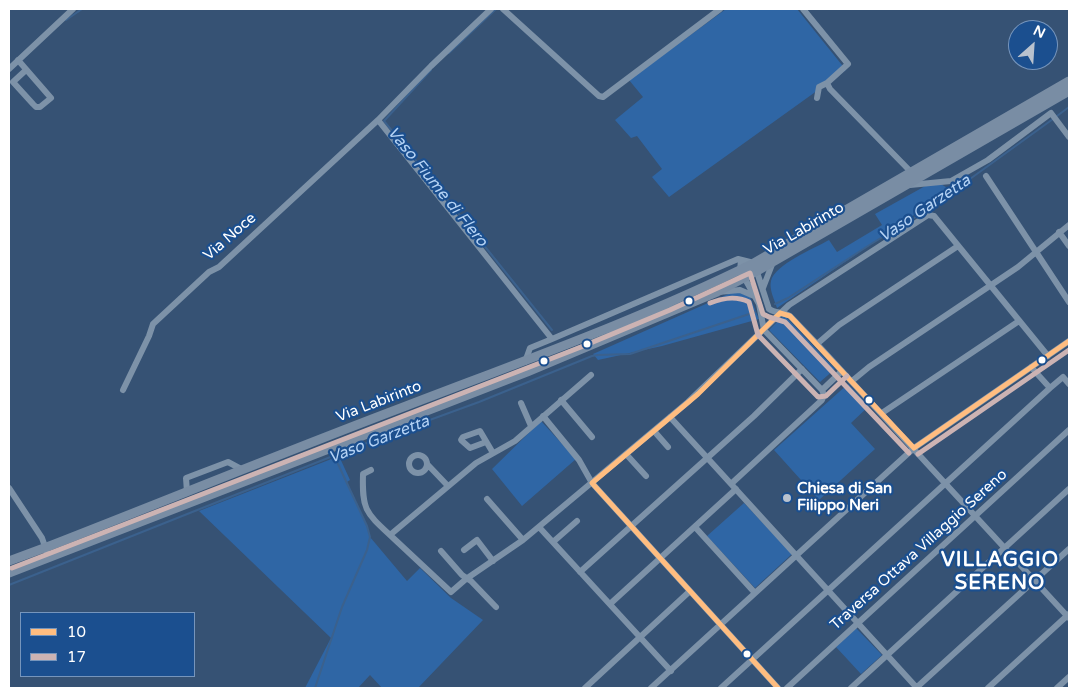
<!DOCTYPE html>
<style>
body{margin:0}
#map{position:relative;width:1078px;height:697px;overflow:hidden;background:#365274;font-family:"Varela Round",sans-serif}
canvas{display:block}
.frame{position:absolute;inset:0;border:10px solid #fff;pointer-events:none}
.legend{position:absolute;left:20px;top:612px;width:175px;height:65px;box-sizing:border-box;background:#1b4f8f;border:1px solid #7695bc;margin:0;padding:6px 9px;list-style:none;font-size:15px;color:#fff}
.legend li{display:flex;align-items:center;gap:10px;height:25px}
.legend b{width:25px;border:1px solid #7695bc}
.north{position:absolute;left:1008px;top:20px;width:50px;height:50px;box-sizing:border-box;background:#1b4f8f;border:1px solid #7695bc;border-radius:50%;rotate:26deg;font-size:14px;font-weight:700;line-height:20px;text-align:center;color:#fff}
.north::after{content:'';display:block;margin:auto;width:18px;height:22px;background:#b9c2ce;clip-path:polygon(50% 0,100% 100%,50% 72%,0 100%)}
</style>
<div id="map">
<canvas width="1078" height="697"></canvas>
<div class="frame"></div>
<ul class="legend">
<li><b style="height:6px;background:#ffbd80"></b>10</li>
<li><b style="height:6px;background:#ccb3b3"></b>17</li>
</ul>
<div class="north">N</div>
</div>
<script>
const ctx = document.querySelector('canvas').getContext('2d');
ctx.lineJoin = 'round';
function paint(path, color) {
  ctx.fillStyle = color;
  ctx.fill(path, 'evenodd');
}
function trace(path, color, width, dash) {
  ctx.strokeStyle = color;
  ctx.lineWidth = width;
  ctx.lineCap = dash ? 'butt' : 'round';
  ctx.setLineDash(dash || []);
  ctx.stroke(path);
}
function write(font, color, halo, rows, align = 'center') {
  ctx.font = font + ' "Varela Round",sans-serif';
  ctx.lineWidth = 4.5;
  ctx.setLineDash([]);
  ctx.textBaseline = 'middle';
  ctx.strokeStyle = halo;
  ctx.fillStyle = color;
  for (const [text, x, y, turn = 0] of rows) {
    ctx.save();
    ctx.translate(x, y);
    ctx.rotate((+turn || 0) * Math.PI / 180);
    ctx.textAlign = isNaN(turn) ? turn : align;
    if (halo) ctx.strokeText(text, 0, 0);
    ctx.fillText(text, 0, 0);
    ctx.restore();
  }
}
paint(new Path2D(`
 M726,9H797L846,70L669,197L652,177L662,169L637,136L631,138L615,120L643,97L629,80Z
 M939,183L951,190L777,308C774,299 769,289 771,281C774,265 815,248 829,240L837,252L882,225L875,214L927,185Z
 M735,291L750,297L759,319L662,346L598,360L593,354Z
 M784,315L835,369L820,382L769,330Z
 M848,384L869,406L851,423L875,449L819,500L774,450Z
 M541,421L576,459L522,506L492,469Z
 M339,456L350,480L347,482L367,526L370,537L407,581L420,568L451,598L483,620L418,688H382L370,675L358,688H305L331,638L199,511Z
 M744,503L792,554L755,588L707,536Z
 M856,628L882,655L861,674L836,647Z`), '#2f66a5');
trace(new Path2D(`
 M66,20L82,9
 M449,53L496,9
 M431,70L384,121L552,330
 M1057,116L1069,107
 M775,304L788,298L871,244L927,210L1053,119
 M9,585L353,448L479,402L592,356L598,355L630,354L755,312
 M315,688L342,607L367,550L370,537L367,526L338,464`), '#3b618d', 2);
trace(new Path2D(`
 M491,9L431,66L378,120L552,339
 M503,9L599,96L603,97L720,9
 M803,9L848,64L827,83L830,89L912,173
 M18,60L51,98L40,107H36L33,104L13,82L26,70
 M9,69L73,9
 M817,98L819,87L827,83
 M986,176L1069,302
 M910,185L951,181L988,160L1051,113L1069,137
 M1059,232L1069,246
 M741,260L740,270L759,304L764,330L822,390
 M763,288L773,262
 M718,292L740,290L754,296
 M817,344L839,325L958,246
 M525,362L530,348L552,339L738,259L754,263L769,309C775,313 783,312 790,316L817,344L1069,618
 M1031,367L1050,388
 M591,375L515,441L476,463L390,535L451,592L466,579L523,540L688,402L789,305L928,215L934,216L1048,356
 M852,381L869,367L1018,267L1069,225
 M123,390L149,336L153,324L209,272L219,267L378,120
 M822,390L842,371
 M561,400L592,437
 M521,403L531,426
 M882,413L1019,321
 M543,416L579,460L592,483L778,688
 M670,417L917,688
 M654,431L668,447
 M486,442L470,448L461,440L463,437L480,431L493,453
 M626,454L646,476
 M409 464a9 9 0 1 1 18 0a9 9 0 1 1-18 0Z
 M428,465L448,486
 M371,470L363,474C362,509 365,512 390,535
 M731,484L822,400L824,395L822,390
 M9,488L42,538L49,558
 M187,492L186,478L228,462L243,470
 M487,499L523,540
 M539,527L671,671
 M695,527L755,593
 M553,542L577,521
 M464,550L477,540L493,561
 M441,551L462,575L471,581L496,607
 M580,572L754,416L802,369
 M610,604L736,489
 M585,688L690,591
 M651,688L914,448L1069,341
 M721,688L1050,388L1063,377L1069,384
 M787,688L1069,430
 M851,688L1069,489
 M916,688L1069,549
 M988,688L1069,614
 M1057,688L1069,677`), '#7d92a8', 6);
trace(new Path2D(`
 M9,561L52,545C170,499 287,451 406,406C523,361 641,319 754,263L1069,81
 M9,573L527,372L717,292L757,271L1069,91`), '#798da4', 9);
trace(new Path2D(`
 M780,313L790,316L914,448
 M914,448L1069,341
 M592,483L778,688
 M592,483L698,394L780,313`), '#ffbd80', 5);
trace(new Path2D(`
 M710,303C722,298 737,296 749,302L758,335L818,397L826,396L847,376
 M918,454L1069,350
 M12,568L581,347L670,310L750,273L763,314L769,317L785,322L909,453`), '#ccb3b3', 5);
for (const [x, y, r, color] of [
 [689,301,4.5,"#fff"],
 [587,344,4.5,"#fff"],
 [1042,360,4.5,"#fff"],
 [544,361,4.5,"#fff"],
 [869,400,4.5,"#fff"],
 [787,498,5,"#b9c2ce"],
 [747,654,4.5,"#fff"]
]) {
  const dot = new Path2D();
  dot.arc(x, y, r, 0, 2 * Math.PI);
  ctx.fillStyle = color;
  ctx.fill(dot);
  trace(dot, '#1b4f8f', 2);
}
write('15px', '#fff', '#1b4f8f', [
 ["Via Labirinto",804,229,-30],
 ["Via Noce",230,237,-41],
 ["Via Labirinto",379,402,-21],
 ["Traversa Ottava Villaggio Sereno",919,550,-42]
]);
write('bold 15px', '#fff', '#1b4f8f', [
 ["Chiesa di San",797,489],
 ["Filippo Neri",797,506]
], 'left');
write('italic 16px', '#b5d3f5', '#1b4f8f', [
 ["Vaso Fiume di Flero",437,187,51],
 ["Vaso Garzetta",925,209,-34],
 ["Vaso Garzetta",379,440,-21]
]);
ctx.letterSpacing = '1px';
write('bold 20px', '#fff', '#1b4f8f', [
 ["VILLAGGIO",1000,561],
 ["SERENO",1000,584]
]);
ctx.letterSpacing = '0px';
</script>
